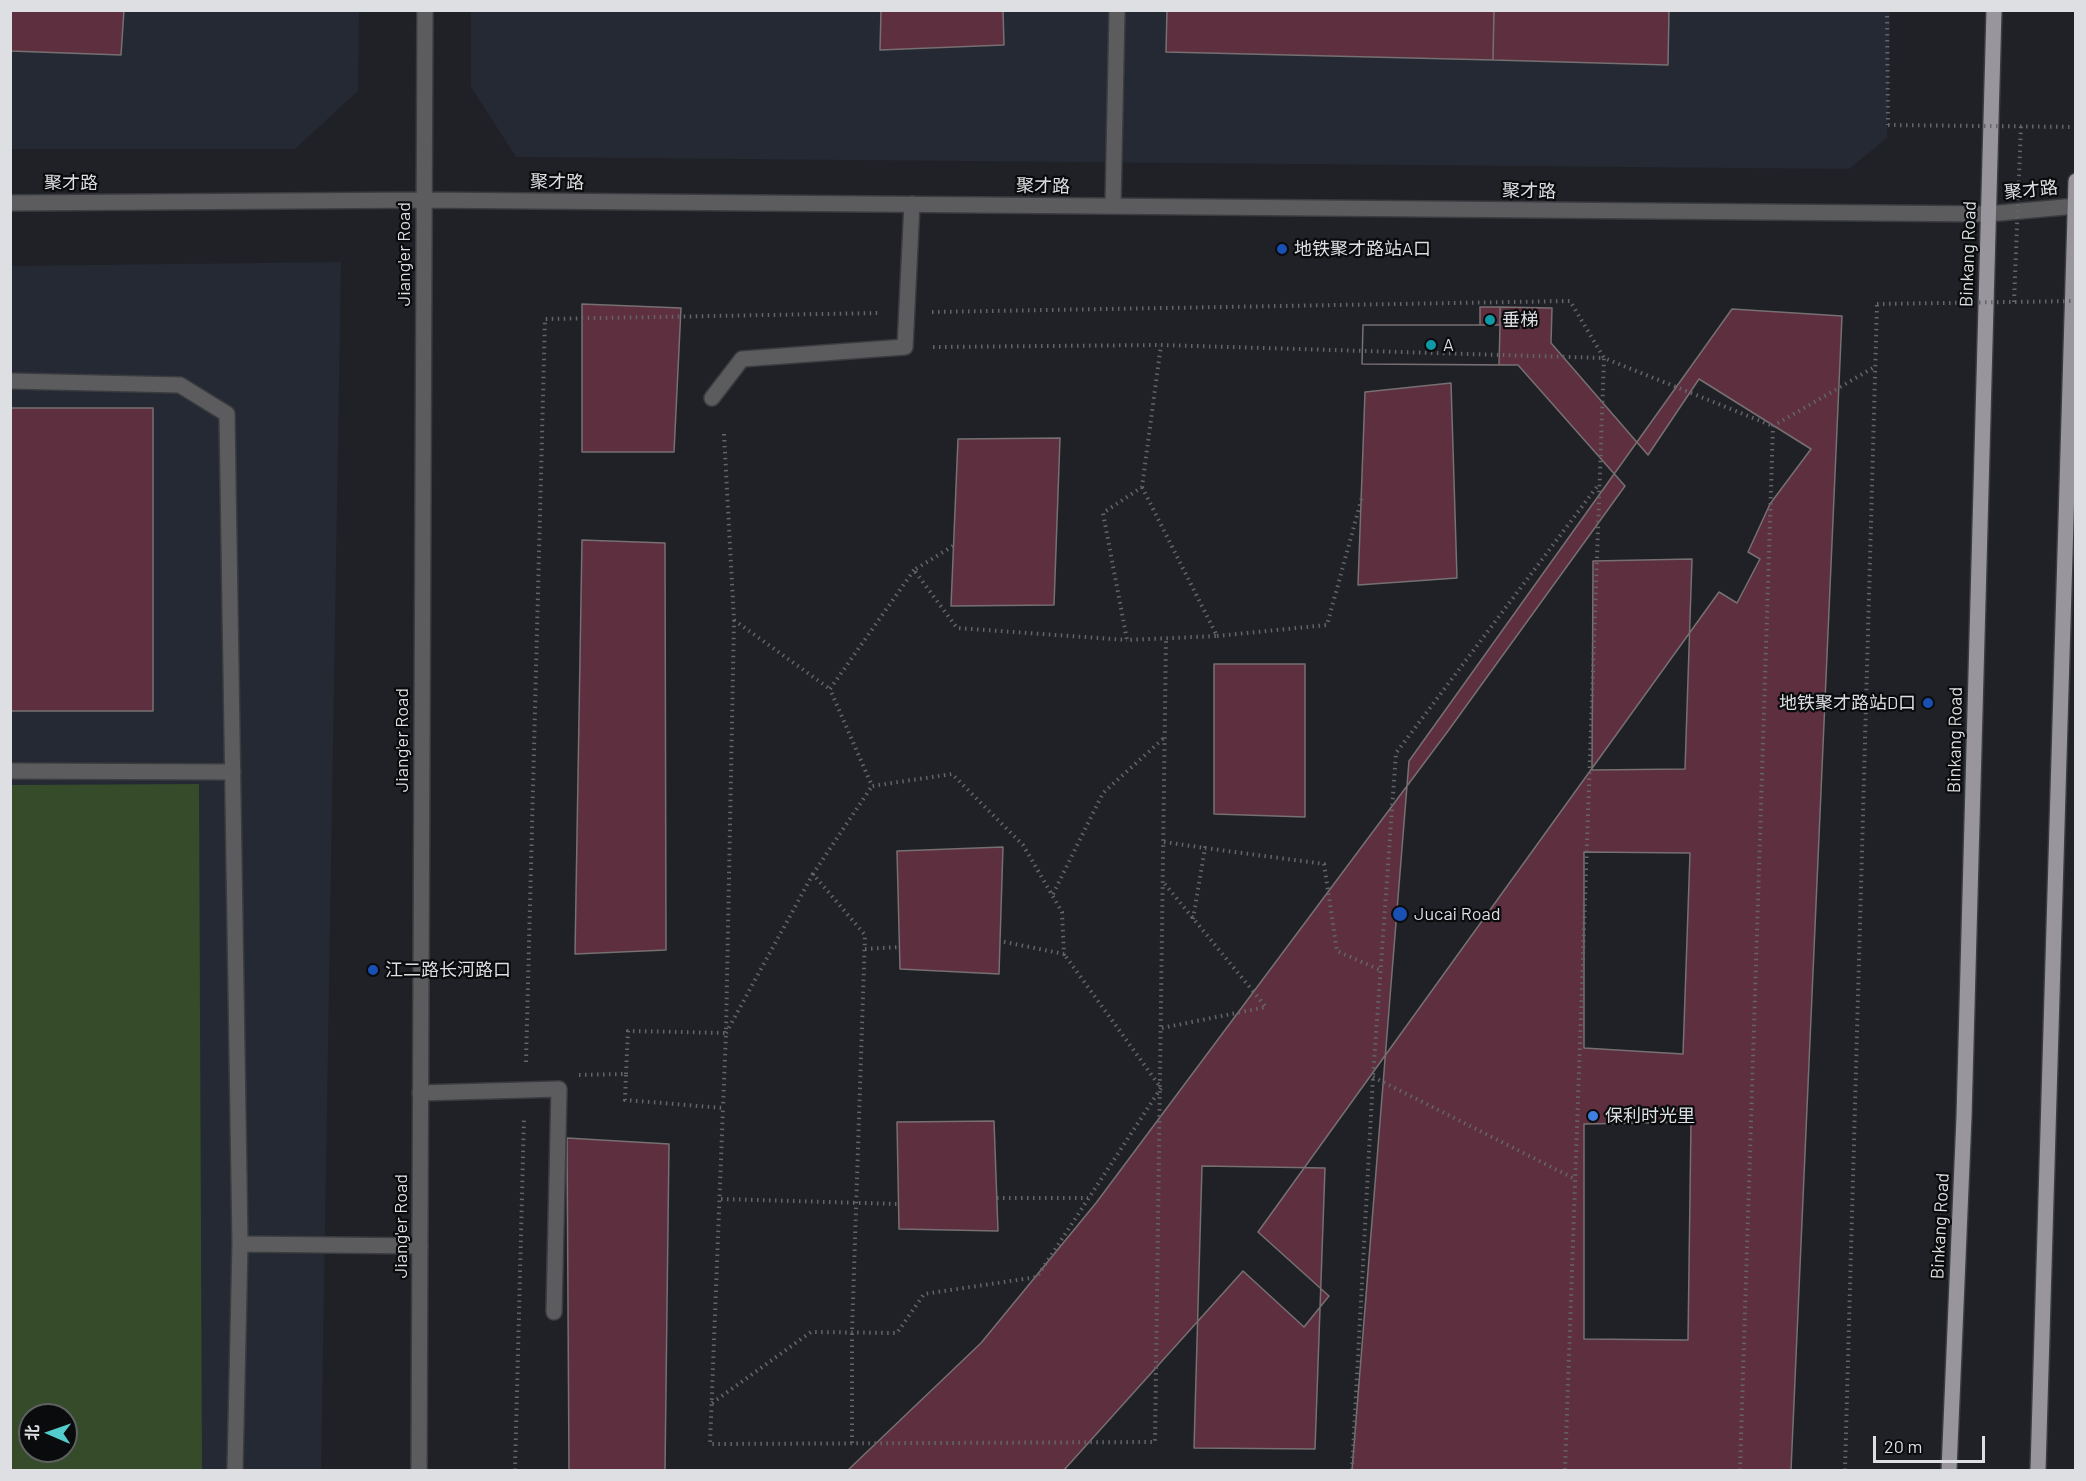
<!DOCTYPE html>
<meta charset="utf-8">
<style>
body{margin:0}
#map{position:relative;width:2086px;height:1481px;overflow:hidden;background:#1f2126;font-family:Barlow,"Noto Sans SC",sans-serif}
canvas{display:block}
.frame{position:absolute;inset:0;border:12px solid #dddfe2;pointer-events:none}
.north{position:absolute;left:18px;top:1403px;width:60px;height:60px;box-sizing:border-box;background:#0a0b0d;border:2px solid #5e6062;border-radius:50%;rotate:272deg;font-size:16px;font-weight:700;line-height:24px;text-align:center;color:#dddfe2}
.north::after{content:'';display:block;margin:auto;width:21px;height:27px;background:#53cdcb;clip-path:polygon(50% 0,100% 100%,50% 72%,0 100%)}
.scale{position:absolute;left:1873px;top:1436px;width:112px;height:27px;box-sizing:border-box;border:3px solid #dddfe2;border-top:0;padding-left:8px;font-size:18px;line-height:21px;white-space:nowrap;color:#dddfe2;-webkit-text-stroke:4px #0a0b0d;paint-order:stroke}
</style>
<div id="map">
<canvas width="2086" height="1481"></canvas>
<div class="frame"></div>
<div class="north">北</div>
<div class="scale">20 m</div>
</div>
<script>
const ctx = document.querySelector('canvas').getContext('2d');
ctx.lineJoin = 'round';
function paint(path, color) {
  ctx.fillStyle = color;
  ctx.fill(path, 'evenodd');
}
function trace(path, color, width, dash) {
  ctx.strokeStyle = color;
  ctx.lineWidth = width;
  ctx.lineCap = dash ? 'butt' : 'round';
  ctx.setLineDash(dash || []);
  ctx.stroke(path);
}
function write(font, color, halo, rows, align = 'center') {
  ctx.font = font + ' Barlow,"Noto Sans SC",sans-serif';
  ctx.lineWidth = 4.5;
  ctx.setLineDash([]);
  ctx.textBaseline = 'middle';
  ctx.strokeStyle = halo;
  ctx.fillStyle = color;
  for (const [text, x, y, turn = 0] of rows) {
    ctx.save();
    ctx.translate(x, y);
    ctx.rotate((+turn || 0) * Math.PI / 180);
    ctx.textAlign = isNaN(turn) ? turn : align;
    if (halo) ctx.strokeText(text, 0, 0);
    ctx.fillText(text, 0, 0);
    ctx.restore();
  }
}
paint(new Path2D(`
 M10,11H359L358,91L295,149H11Z
 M471,11H1890L1887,138L1849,169L516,157L471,87Z
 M341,262L321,1470H11L10,266ZM30,1415H66V1451H30Z`), '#242933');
paint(new Path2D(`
 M199,784L202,1470H11V785ZM30,1415H66V1451H30Z`), '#364b29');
const building = new Path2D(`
 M10,10H124L121,55L10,51Z
 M881,10H1003L1004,45L880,50Z
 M1167,10H1494L1493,60L1166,52Z
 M1494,10H1669L1668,65L1493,60Z
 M582,304L681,308L674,452H582Z
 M1480,307H1500V325H1480Z
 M1500,307L1552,308L1551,343L1648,455L1699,379L1811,449L1770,504L1748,552L1760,559L1737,603L1719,592L1258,1232L1329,1296L1304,1327L1243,1271L1064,1470H848L981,1343L1096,1203L1448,731L1625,486L1518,365L1362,364L1363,325H1500Z
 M1732,309L1842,316L1791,1470H1352L1409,761Z
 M1363,325H1500L1499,365L1362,364Z
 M1451,383L1457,578L1358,585L1365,392Z
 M10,408H153V711H10Z
 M1060,438L1054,605L951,606L958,439Z
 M582,540L665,543L666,950L575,954Z
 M1692,559L1685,769L1592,770L1593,561Z
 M1214,664H1305V817L1214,814Z
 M1003,847L999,974L900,969L897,851Z
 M1584,852L1690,853L1683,1054L1584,1048Z
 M994,1121L998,1231L899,1229L897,1122Z
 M1691,1122L1688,1340L1584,1339V1124Z
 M567,1138L669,1144L665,1470H569Z
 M1202,1166L1325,1168L1315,1449L1194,1448Z`);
paint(building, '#5e2f3e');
trace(building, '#777072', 1.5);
const service = new Path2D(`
 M1113,206L1117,10
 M10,381L180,385L227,414L240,1244L235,1470
 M10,771L233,772
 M240,1244L420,1246`);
const minor = new Path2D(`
 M712,398L742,359L905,347L912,204
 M420,1093L559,1089L554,1312`);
const tertiary = new Path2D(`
 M10,203L423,200L1988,214L2076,206
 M419,1470L425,10`);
const primary = new Path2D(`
 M1949,1470L1964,1117L1994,10
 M2038,1470L2076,181`);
trace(service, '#3a3c40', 18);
trace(minor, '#3a3c40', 18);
trace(tertiary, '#3a3c40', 18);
trace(primary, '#3a3c40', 18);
trace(new Path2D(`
 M1887,10L1888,125
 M932,312L1570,301L1604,358L1773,426
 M933,347L1161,345L1604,358L1565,1470
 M724,434L734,620L726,1033
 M1142,487L1217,636L1127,640L1103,513L1142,487L1161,345
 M953,546L914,570L957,628L1127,640
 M914,570L830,689L872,786L952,774L1023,845L1062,912L1064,954L1000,941
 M734,620L830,689
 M1217,636L1327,625L1362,497
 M1164,842L1205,848
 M1053,894L1103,793L1165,737
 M1193,919L1205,848L1324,864L1337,951L1380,970
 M865,949L899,947
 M1162,1028L1266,1007L1164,883
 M726,1033L813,874
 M526,1062L545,319L880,313
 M626,1074L628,1031L726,1033L723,1107
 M579,1075L626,1074L625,1100L723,1108L710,1444L1155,1442L1166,638
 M1373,1077L1575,1179
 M997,1198H1088
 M721,1199L898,1204
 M712,1403L811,1332L897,1333L924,1294L1037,1277L1161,1088L1064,954
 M852,1443V1332L865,935L813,874L872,786
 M515,1470L524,1118
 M1352,1470L1373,1077L1396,753L1599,484
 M1740,1470L1773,426L1873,368
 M1845,1470L1877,304`), '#636569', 4, [1.5, 4.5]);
trace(service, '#5c5c5e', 15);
trace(minor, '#5c5c5e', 15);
trace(tertiary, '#5c5c5e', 15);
trace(primary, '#98969c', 15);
trace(new Path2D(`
 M1888,125L2076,127
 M2014,302L2021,126
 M1877,304L2076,301`), '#636569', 4, [1.5, 4.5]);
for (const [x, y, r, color] of [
 [1282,249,6,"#1a4fb4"],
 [1490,320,6,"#0f9aa8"],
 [1431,345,6,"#0f9aa8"],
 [1928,703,6,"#1a4fb4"],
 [1400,914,8,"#1a4fb4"],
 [373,970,6,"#1a4fb4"],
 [1593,1116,6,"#3f7fe0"]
]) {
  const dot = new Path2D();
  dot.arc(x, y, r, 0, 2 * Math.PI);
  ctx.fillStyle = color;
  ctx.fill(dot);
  trace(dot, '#0a0b0d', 2);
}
write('18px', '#dddfe2', '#0a0b0d', [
 ["聚才路",557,182,1],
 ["聚才路",71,183],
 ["聚才路",1043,186,1],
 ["聚才路",2031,190,-6],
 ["聚才路",1529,191,1],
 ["Jiang'er Road",404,254,-90],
 ["Binkang Road",1968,254,-88],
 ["Jiang'er Road",402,740,-90],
 ["Binkang Road",1955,740,-89],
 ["Jiang'er Road",401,1226,-90],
 ["Binkang Road",1940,1226,-87]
]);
write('18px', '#dddfe2', '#0a0b0d', [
 ["地铁聚才路站A口",1294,249],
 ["垂梯",1502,320],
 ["A",1443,345],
 ["地铁聚才路站D口",1916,703,"right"],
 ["Jucai Road",1414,914],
 ["江二路长河路口",385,970],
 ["保利时光里",1605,1116]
], 'left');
</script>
